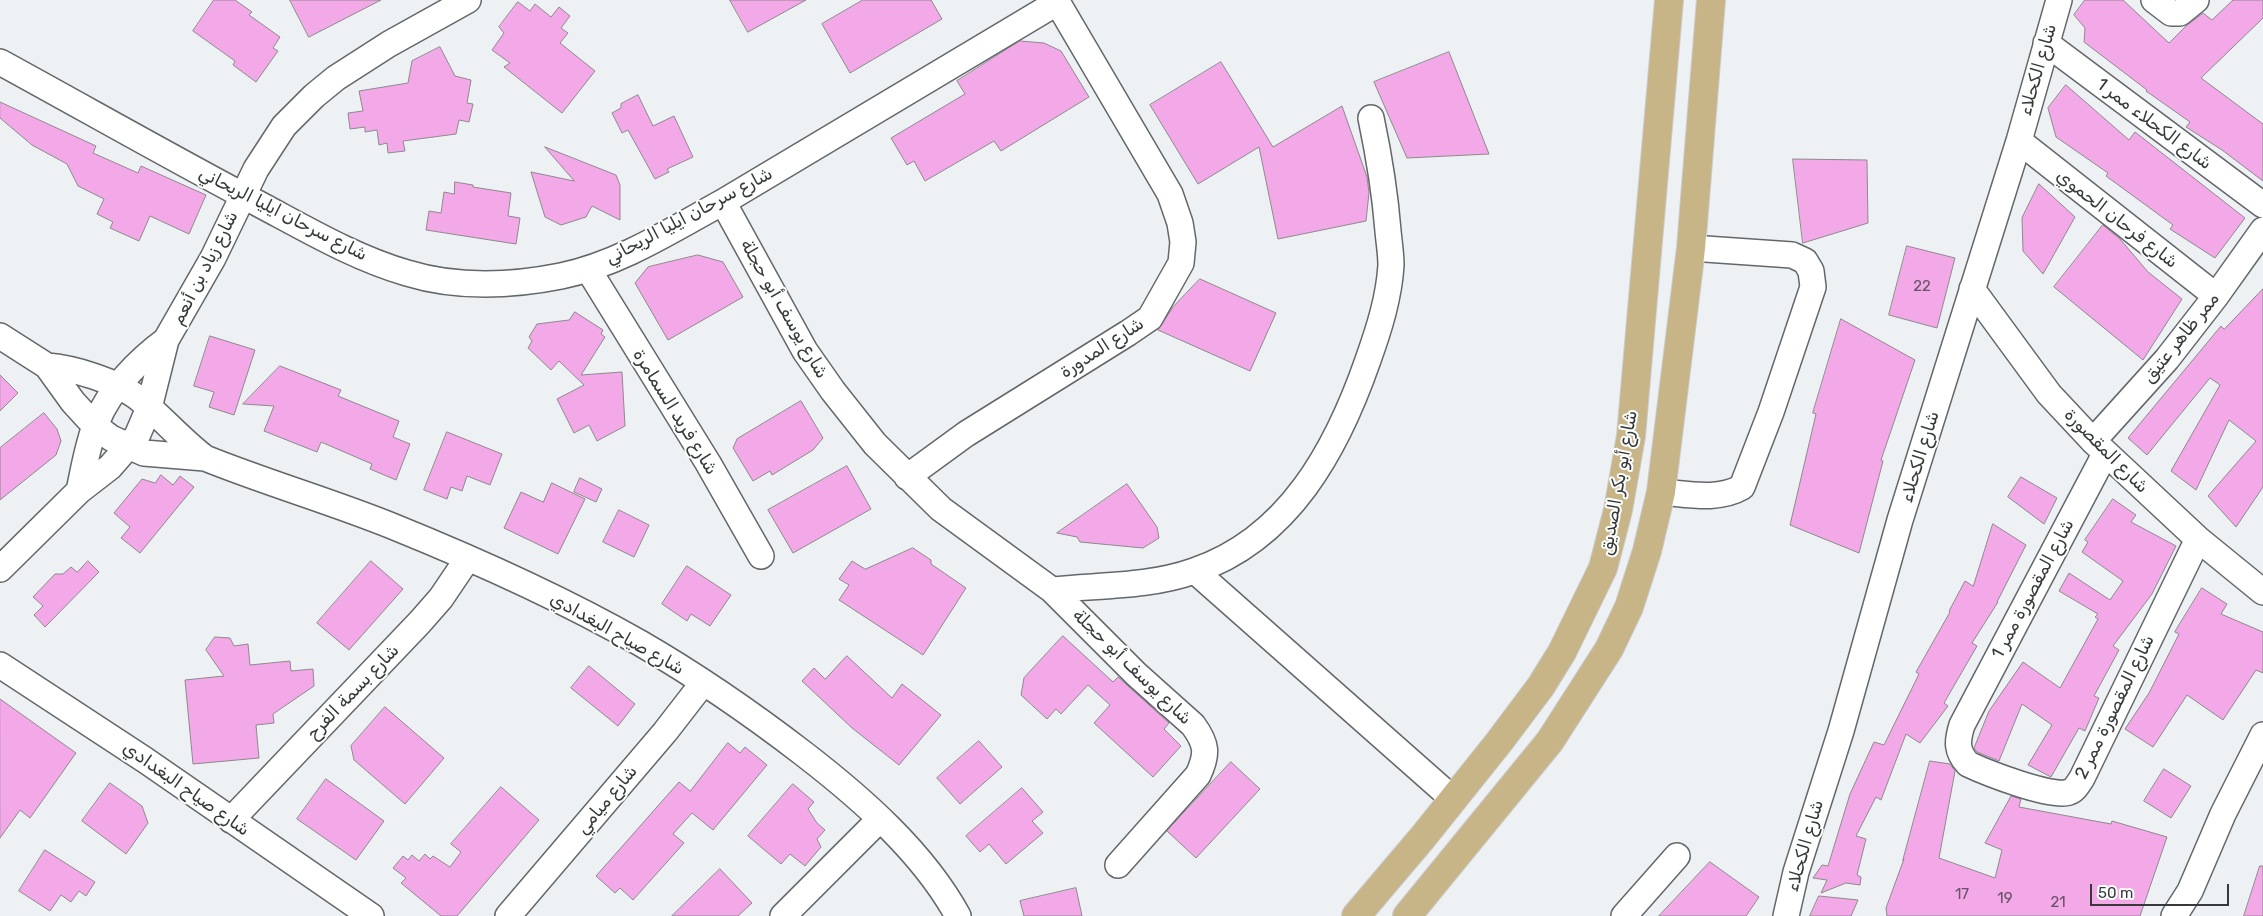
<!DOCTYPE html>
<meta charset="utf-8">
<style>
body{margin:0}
#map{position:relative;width:2263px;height:916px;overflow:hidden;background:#edf1f4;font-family:Rubik,sans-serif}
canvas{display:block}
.scale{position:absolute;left:2090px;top:884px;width:139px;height:22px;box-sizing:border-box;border:2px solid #373839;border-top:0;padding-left:6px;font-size:15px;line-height:18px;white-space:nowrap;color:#373839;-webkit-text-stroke:4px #fdfefe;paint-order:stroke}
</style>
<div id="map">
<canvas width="2263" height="916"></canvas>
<div class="scale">50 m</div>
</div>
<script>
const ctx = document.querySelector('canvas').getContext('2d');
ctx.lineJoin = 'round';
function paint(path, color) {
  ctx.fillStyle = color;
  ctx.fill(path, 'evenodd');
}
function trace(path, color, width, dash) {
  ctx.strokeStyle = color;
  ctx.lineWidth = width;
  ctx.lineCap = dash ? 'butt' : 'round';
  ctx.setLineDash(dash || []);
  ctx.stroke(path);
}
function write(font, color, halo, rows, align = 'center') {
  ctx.font = font + ' Rubik,Vazirmatn,sans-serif';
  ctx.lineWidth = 4;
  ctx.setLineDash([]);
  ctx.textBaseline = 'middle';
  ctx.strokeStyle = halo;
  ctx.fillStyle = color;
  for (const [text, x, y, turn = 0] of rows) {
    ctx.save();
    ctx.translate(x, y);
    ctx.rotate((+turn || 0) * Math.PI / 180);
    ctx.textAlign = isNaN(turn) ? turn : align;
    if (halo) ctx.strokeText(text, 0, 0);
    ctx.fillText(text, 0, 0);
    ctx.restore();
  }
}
const building = new Path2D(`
 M214,0H235L252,12L249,15L280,37L273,48L278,51L256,82L233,65L235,61L193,31Z
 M290,0H381L309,37Z
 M730,0H806L748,32Z
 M863,0H931L942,19L850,73L822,24Z
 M2085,0H2123L2169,43L2186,26L2203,13L2212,20L2233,0H2263V18L2201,78L2263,124V181L2222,150L2186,127L2190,122L2146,91L2147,90L2084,42L2085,28L2074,15Z
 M518,2L530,11L535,4L551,17L559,7L570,16L561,28L568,33L560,43L595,71L562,113L504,67L510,63L492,50L504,33L499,27Z
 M1020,41L1044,43L1061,51L1089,97L1001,151L994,141L925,181L914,161L907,165L891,138L965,94L957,81Z
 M440,47L455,76L471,80L467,103L473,104L469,122L459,120L456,134L403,141L405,151L388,153L387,143L379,145L377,130L365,132V127L350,129L348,113L363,111L359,91L408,83L412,61Z
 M1449,52L1489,154L1407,158L1374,82Z
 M1221,62L1273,147L1342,106L1367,177L1369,193L1366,221L1278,239L1259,147L1198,184L1150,105Z
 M2066,85L2129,140L2135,132L2245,218L2215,258L2170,229L2173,225L2106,176L2108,173L2056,137L2048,108Z
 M638,95L653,126L674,116L693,157L667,169L669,172L655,179L628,130L622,133L612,113L621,108V104Z
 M0,102L96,146L93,153L138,173L141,166L206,195L189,234L150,216L139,241L110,228L113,222L97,214L104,199L78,186L67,164L32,145L0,118Z
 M545,147L616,175L620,185V220L592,206L586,217L561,225L545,217L531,172L574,181Z
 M1793,159L1867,160L1868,223L1803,243Z
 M455,182L473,185V187L511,193L508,216L520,218L516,244L426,230L429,211L441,213L444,192L454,194Z
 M2039,184L2075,217L2043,274L2023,251L2022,218Z
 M2103,225L2120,239L2148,272L2182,299L2143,360L2054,287Z
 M1907,246L1955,258L1937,328L1889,315Z
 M698,255L723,262L743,297L668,340L635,283L648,267Z
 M1200,279L1276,313L1250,371L1158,330L1173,307Z
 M2263,289V487L2236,527L2208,496L2256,441L2229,420L2196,490L2171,471L2220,385L2210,378L2147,455L2128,438L2221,326L2224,329Z
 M575,312L603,330L601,334L605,337L581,375L622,372L625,426L597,441L589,425L574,433L557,399L584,385L559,361L551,370L528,348L532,341L529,337L537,324L569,320Z
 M1841,319L1915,360L1881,460L1883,461L1859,553L1790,525L1816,414L1813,413Z
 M210,336L255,350L234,415L209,407L214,392L194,386Z
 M280,366L341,390L338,396L399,421L393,437L410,444L396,480L370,469L372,464L321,442L317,452L264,431L274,406L243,404Z
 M0,375L18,393L0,411Z
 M801,401L823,438L813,450L772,475L770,471L753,481L733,448L737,439Z
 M44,413L57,429L61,441L56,455L0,500V448Z
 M447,432L502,454L490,485L467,476L462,491L451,487L447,499L424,490Z
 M847,466L871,509L793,553L768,510Z
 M161,475L173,485L180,476L194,487L140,553L121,538L130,527L114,513L142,479L155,483Z
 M2021,477L2057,498L2044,524L2008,497Z
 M580,478L602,489L596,502L574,492Z
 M552,483L585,499L558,554L504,528L521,492L543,502Z
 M1127,484L1157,527L1159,538L1143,548L1080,542L1077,537L1057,533Z
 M2113,499L2136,515L2131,522L2176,546L2152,594L2113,646L2119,650L2094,696L2099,698L2085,731L2079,728L2051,777L2028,765L2052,725L2022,704L1999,761L1977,752L1974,748L1989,711L2023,662L2060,688L2098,619L2095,617L2098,614L2059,591L2069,573L2110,600L2123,581L2082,552L2088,542L2085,540Z
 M619,510L649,525L634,557L603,542Z
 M1993,524L2026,545L1997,602H1998L1972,643L1977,646L1944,703L1948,706L1920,743L1906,734L1881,800L1876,797L1856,836L1866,839L1857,875L1861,877L1860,885L1846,883L1821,893L1827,880L1813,878L1822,865L1828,866L1850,794L1874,742L1884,745L1919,674L1916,672L1950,612L1949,611L1965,581L1973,586Z
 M913,548L931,560V564L966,588L923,655L839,600L849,585L839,579L852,561L865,569Z
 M88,561L99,572L45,627L34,615L43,606L33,597L55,574H63L71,567L77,572Z
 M371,561L403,589L349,650L317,623Z
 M687,566L731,595L710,626L691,614L687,621L662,604Z
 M2202,588L2227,604L2221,614L2263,632V673L2256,670L2223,720L2187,695L2153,747L2125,729L2149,693L2179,634L2175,632Z
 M1063,636L1113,682L1118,677L1169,723L1164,729L1181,746L1153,777L1094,723L1110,705L1088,685L1061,714L1056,709L1047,719L1021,695L1024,678Z
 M215,637L230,638L234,646L248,644L250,665L290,661L291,671L313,669L314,686L273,714L274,723L256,725L259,758L193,764L185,680L224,676L206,650Z
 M847,656L892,698L902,684L941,715L899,765L852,728L802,681L814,668L825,679Z
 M589,666L635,704L618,726L571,688Z
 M0,699L76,753L30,818L20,810L0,838Z
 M385,707L444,758L405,804L354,760L351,746Z
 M979,741L1002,767L960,804L937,778Z
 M728,743L740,753L745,747L767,765L713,830L692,813L673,834L684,843L633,900L620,888L615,893L596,876L679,782L690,791Z
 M1930,761L1950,764L1955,771L1939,858L1995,878L2002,850L1985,843L2011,796L2021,799L2019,807L2111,824L2112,821L2167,837L2140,916H1887L1886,908L1904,859L1903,860Z
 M1231,762L1260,789L1196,858L1167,831Z
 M2164,769L2191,786L2171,818L2144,801Z
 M326,779L384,821L356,860L297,819Z
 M110,783L142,806L148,823L126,854L82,821Z
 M793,784L814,802L808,809L817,823L825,830L817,839L821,847L805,866L790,854L781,864L748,836Z
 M501,787L539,820L457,916H441L401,883L406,878L393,868L403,856L408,860L412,855L419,861L425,854L430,859L433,856L450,867L461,852L451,844Z
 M1022,788L1043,812L1032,821L1043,833L1006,864L989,844L980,852L966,836Z
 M45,850L95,882L86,896L79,891L71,902L61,895L50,911L19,891Z
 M1710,862L1759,897L1746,916H1659Z
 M2260,866H2263V916H2244Z
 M720,869L752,903L738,916H672Z
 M1076,888L1082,916H1024L1020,901Z
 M1819,896L1858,900L1851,916H1810Z`);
paint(building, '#f3a8e8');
trace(building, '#8d898c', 1);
const minor = new Path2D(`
 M2154,0L2171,13H2180L2196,0
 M2046,43L2263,205
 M0,62C86,109 172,158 259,204C306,229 355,258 407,273C456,288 511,286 561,276C619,264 672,230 723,202L1058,2
 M2019,141L2216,296
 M723,202L805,351L833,391L875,444L941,509L1052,590L1136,674L1193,725C1207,744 1208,754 1198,775L1118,865
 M588,269L708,463L761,556
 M1972,289L2049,394L2093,441L2198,539L2263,592
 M0,336L47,366L73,402L95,426L111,438L144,453L205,458
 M47,366C74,368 115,381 137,397C161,416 181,440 205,458C267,483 330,501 392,526C476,560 561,598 640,643C697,676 752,714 804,754C861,798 923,852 958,916
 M2093,441L2167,359L2216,296L2263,230
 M2105,454L1962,725C1957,741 1956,751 1968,764C1985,772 2053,799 2069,792C2075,790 2078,784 2082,778L2198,539
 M907,477L966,434L1128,333L1150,318L1181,263L1183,242L1180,223L1170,194L1056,0
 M79,491C84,468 88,442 97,421C110,389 139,360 166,340
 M1661,492C1688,494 1718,501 1742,487L1771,412L1813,287L1811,271L1805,261L1792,255L1691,248
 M0,569L79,491L110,467L137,436L149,408L166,340L213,258L256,169L284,126L314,96L336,78L389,44L468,0
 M1195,571L1453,799
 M1052,590C1099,585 1149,587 1194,571C1289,539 1337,449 1368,360C1379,329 1389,298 1391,265C1391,254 1389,242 1388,231C1385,193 1379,156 1371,118
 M0,665L145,760L371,916
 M231,820L420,622L441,598L468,558
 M508,916L665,732L703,683
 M783,916L880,819
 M1624,916L1677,856
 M1786,916L1796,872L1841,731L1900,520L2019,141L2059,0
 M2174,916L2190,891L2223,814L2263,735`);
const major = new Path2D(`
 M1356,916L1423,837L1499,742L1541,686L1562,652L1603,568L1618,510L1631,436L1669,0
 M1407,916L1550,741L1609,649L1629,607L1647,551L1661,492L1691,248L1711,0`);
trace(minor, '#64676a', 28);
trace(major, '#cbcbcc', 30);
trace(minor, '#fff', 25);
trace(major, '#c7b588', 28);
write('15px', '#665465', null, [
 ["22",1922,287],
 ["17",1962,895],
 ["19",2005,899],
 ["21",2058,903]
]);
write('18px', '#373839', '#fdfefe', [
 ["شارع الكحلاء",2038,70,-74],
 ["شارع الكحلاء ممر 1",2154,124,37],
 ["شارع سرحان ايليا الريحاني",283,214,27],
 ["شارع سرحان ايليا الريحاني",689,216,-28],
 ["شارع فرحان الحموي",2117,219,38],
 ["شارع زياد بن أنعم",205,268,-63],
 ["شارع يوسف أبو حجلة",784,309,60],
 ["ممر ظاهر عتيق",2181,338,-51],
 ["شارع المدورة",1102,348,-33],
 ["شارع فريد السمامرة",675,412,58],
 ["شارع المقصورة",2106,451,45],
 ["شارع الكحلاء",1920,457,-73],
 ["شارع أبو بكر الصديق",1619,483,-80],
 ["شارع المقصورة ممر 1",2033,589,-62],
 ["شارع صياح البغدادي",617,634,29],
 ["شارع يوسف أبو حجلة",1132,667,44],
 ["شارع بسمة الفرح",353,692,-46],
 ["شارع المقصورة ممر 2",2115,707,-64],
 ["شارع صياح البغدادي",186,789,35],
 ["شارع ميامي",607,800,-50],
 ["شارع الكحلاء",1805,846,-74]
]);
</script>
